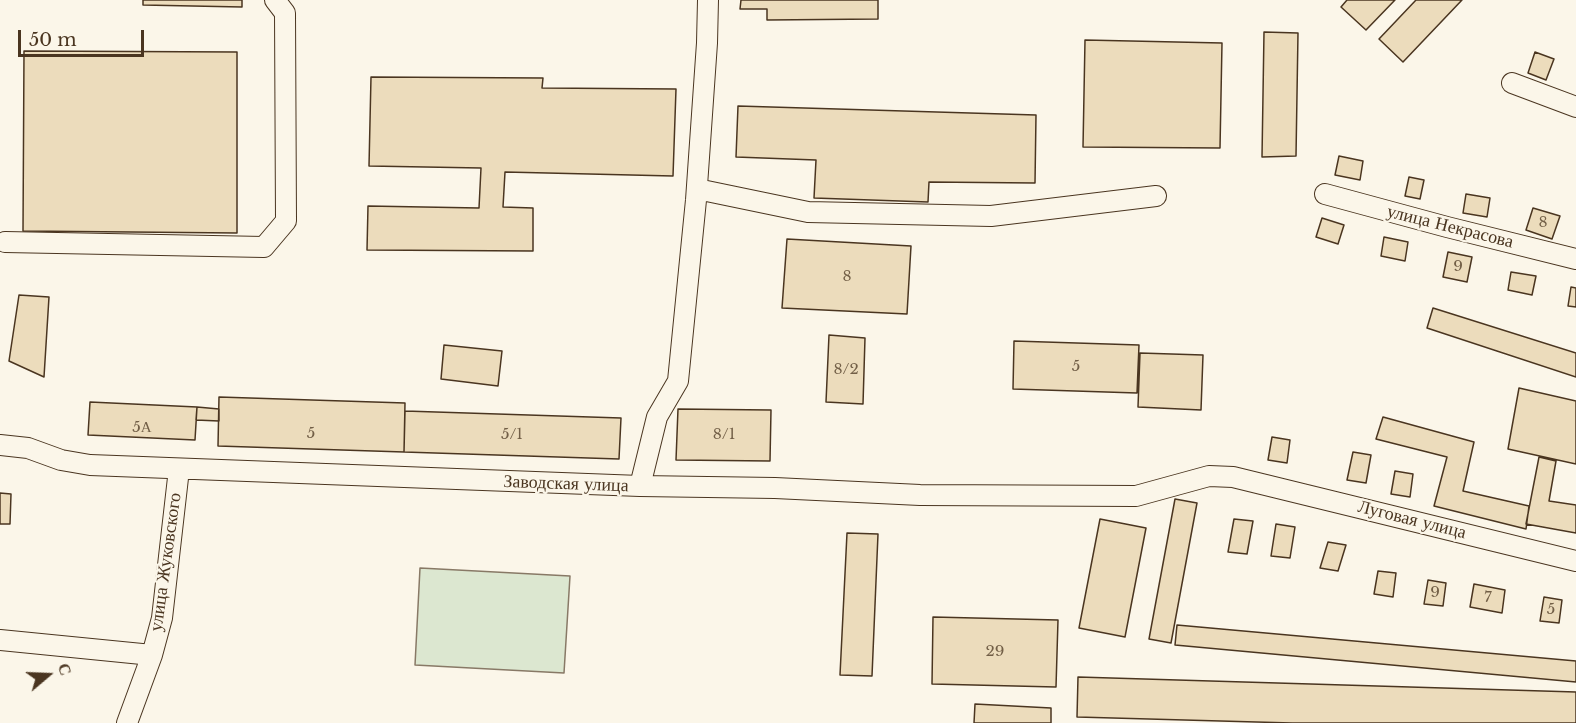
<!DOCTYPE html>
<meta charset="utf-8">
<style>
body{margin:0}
#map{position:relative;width:1576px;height:723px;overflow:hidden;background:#fbf6e9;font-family:"Libre Baskerville",serif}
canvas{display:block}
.north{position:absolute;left:18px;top:645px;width:60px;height:60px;-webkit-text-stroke:4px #fbf6e9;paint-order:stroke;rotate:71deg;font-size:16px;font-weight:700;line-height:24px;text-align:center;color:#4a3520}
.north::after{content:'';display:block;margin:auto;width:21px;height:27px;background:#4a3520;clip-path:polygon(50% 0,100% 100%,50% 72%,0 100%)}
.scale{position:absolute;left:18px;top:30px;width:126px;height:27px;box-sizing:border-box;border:3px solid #4a3520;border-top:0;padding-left:8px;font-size:18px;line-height:21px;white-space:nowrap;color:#4a3520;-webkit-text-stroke:4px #fbf6e9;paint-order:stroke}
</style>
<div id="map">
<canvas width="1576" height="723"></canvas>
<div class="north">С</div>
<div class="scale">50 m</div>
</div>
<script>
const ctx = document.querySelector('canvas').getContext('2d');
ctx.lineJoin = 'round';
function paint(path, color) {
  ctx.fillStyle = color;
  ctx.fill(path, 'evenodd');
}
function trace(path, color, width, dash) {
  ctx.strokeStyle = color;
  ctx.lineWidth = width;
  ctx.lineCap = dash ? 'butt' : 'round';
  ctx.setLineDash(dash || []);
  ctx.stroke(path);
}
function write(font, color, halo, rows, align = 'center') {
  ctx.font = font + ' "Libre Baskerville",serif';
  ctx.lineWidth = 4.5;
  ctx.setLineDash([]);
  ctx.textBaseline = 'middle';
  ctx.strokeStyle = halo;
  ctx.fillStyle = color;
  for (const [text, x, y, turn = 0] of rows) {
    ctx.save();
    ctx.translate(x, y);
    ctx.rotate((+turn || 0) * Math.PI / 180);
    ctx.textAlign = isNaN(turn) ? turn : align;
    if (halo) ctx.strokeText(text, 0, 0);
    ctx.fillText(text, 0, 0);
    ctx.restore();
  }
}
const green = new Path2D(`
 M420,568L570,576L564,673L415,665Z`);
paint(green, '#dce7d0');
trace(green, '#887966', 1.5);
const building = new Path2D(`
 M143,0H242V7L143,5Z
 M741,0H878V19L767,20V9H740Z
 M1347,0H1395L1366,30L1341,7Z
 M1416,0H1462L1403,62L1379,39Z
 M1264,32L1298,33L1296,156L1262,157Z
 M1085,40L1222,43L1220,148L1083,147Z
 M24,51L237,52V233L23,231Z
 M1535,52L1554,59L1546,80L1528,73Z
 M371,77L543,78L542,88L676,89L673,176L505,172L503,207L533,208V251L367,250L368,206L479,208L481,168L369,166Z
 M738,106L1036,115L1035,183L929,182L928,202L814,198L816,160L736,157Z
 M1339,156L1363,161L1360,180L1335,175Z
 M1409,177L1424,180L1420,199L1405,196Z
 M1466,194L1490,198L1487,217L1463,213Z
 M1533,208L1560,216L1552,239L1526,230Z
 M1322,218L1344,225L1338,244L1316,237Z
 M1384,237L1408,242L1405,261L1381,256Z
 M787,239L911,246L907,314L782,308Z
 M1448,252L1472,257L1467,282L1443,277Z
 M1511,272L1536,276L1532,295L1508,290Z
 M1571,287L1576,288V307L1568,306Z
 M19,295L49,297L44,377L9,361Z
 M1433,308L1576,353V377L1427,328Z
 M829,335L865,338L863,404L826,402Z
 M1014,341L1139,345L1137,393L1013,389Z
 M444,345L502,351L498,386L441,379Z
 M1140,353L1203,355L1201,410L1138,407Z
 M1519,388L1576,401V464L1508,449Z
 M219,397L405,403L404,452L218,446Z
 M90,402L197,407L195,440L88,435Z
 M197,407L219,409V421L196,420Z
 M678,409L771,410L770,461L676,460Z
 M405,411L621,418L619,459L404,452Z
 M1383,417L1474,442L1463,491L1529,506L1526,529L1434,506L1447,457L1376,439Z
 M1272,437L1290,440L1287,463L1268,460Z
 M1353,452L1371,455L1366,483L1347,480Z
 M1539,457L1556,461L1549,501L1576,505V533L1526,524Z
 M1395,471L1413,474L1410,497L1391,494Z
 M0,493L11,494L10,524H0Z
 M1175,499L1197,503L1171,643L1149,639Z
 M1100,519L1146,528L1125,637L1079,628Z
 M1234,519L1253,521L1247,554L1228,552Z
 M1276,524L1295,527L1290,558L1271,556Z
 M847,533L878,534L872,676L840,675Z
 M1328,542L1346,545L1338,571L1320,568Z
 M1378,571L1396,573L1393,597L1374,594Z
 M1428,580L1446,583L1443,606L1424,604Z
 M1474,584L1505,590L1502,613L1470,607Z
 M1544,597L1562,600L1559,623L1540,621Z
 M933,617L1058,620L1056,687L932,684Z
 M1177,625L1576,661V682L1175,645Z
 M1078,677L1576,692V723H1292L1077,717Z
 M975,704L1051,708V723H974Z`);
paint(building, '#ecdcbc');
trace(building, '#4a3520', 1.5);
const minor = new Path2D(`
 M1512,83L1576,107
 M697,189L808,212L991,216L1156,196
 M1325,194L1447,227L1576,259
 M5,242L264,247L286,221L285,13L275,0
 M0,445L28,448L61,460L90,465L640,486L775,488L920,495L1136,496L1209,476L1233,477L1576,561
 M640,486L657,417L678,381L696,200L707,43L708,0
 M0,640L152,655
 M127,723L152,655L162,618L179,469`);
trace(minor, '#4a3520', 22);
trace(minor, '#fbf6e9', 20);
write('15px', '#725f47', null, [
 ["8",1543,223],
 ["9",1458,267],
 ["8",847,277],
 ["5",1076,367],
 ["8/2",846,370],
 ["5А",142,428],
 ["5",311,434],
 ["5/1",512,435],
 ["8/1",724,435],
 ["9",1435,593],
 ["7",1488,598],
 ["5",1551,610],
 ["29",995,652]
]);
write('18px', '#4a3520', '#fbf6e9', [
 ["улица Некрасова",1450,227,14],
 ["Заводская улица",566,484,2],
 ["Луговая улица",1412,520,14],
 ["улица Жуковского",166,562,-82]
]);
</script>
